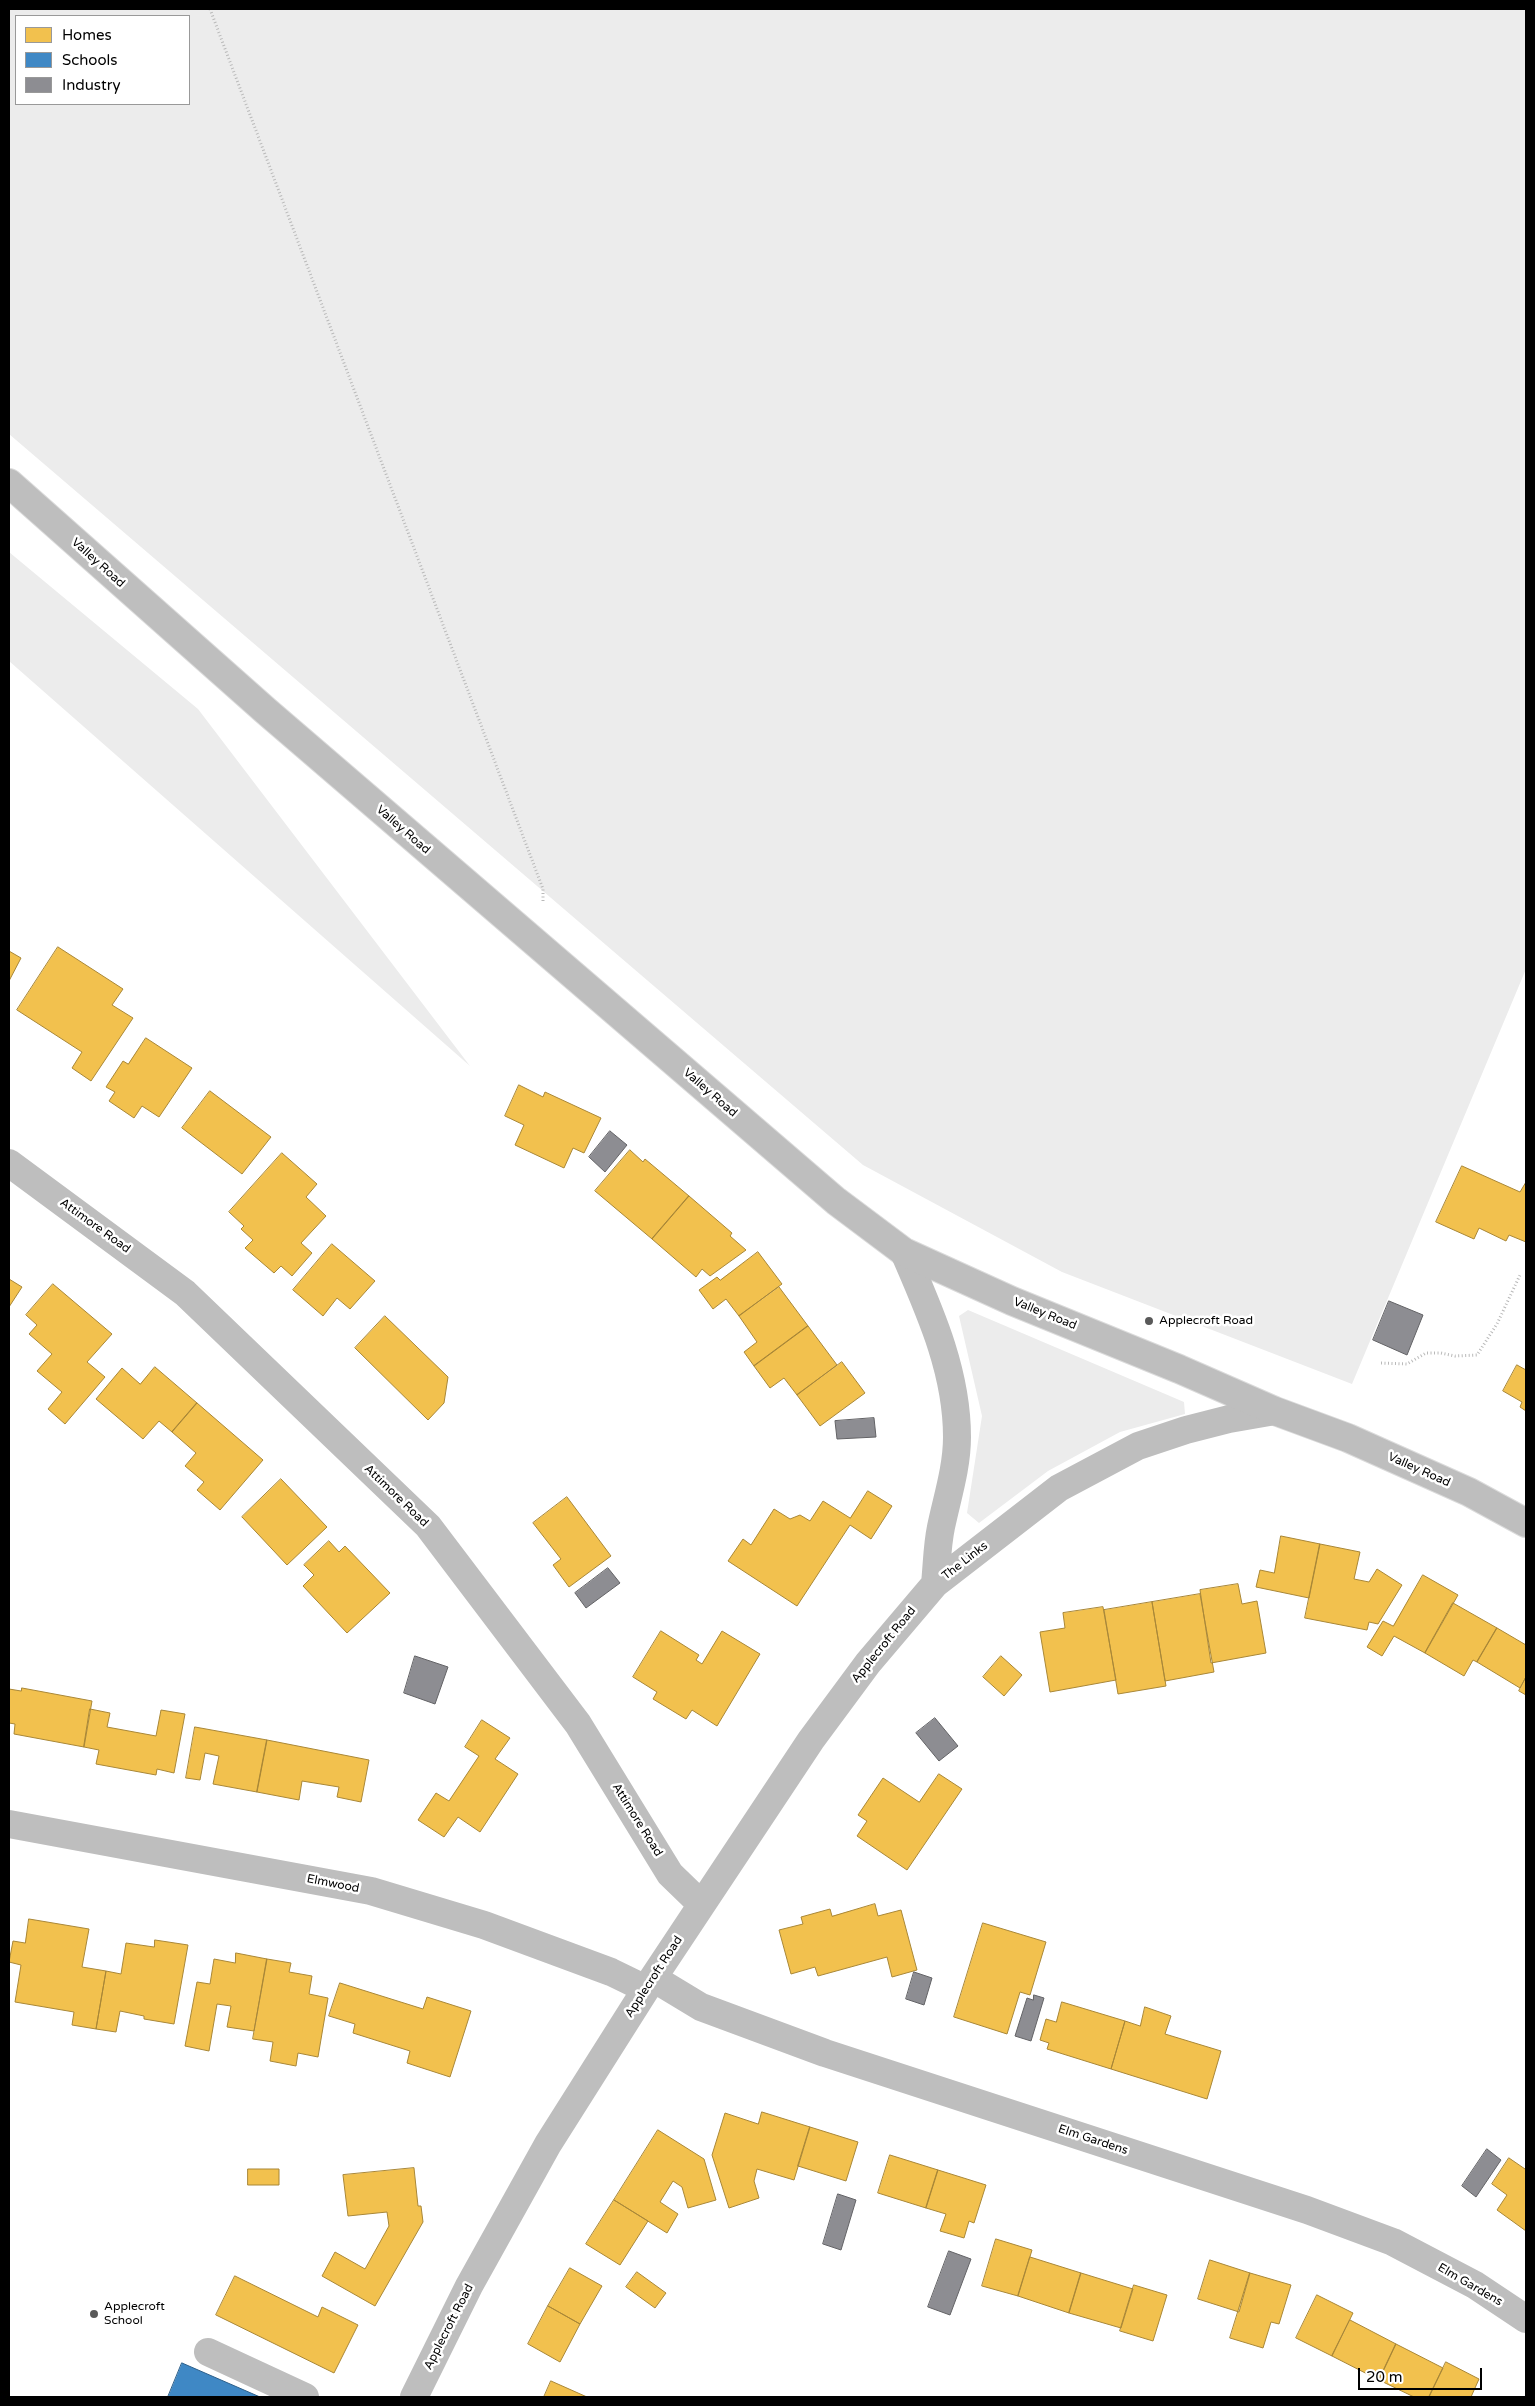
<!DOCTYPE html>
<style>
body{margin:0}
#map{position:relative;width:1535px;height:2406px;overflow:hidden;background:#fff;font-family:"Varela Round",sans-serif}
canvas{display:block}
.frame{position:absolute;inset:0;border:10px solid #000;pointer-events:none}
.legend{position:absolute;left:15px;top:15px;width:175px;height:90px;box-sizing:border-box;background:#fff;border:1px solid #999;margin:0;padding:6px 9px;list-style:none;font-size:15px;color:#000}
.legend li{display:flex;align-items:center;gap:10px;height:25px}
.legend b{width:25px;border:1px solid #999}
.scale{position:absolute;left:1358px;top:2368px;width:124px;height:22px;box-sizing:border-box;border:2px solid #000;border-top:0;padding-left:6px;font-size:15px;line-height:18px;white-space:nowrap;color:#000;-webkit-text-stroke:4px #fff;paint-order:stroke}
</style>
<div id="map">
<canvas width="1535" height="2406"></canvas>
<div class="frame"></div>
<ul class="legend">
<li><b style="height:14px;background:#f2c14e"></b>Homes</li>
<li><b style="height:14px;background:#3f88c5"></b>Schools</li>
<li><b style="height:14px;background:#8d8d92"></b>Industry</li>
</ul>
<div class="scale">20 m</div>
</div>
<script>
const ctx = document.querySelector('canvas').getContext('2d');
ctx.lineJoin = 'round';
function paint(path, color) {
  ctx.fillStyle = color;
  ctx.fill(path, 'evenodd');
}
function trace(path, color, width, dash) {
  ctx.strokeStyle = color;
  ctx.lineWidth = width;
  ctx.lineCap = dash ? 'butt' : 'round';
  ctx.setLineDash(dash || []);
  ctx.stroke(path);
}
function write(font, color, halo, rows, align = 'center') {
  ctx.font = font + ' "Varela Round",sans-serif';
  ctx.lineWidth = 5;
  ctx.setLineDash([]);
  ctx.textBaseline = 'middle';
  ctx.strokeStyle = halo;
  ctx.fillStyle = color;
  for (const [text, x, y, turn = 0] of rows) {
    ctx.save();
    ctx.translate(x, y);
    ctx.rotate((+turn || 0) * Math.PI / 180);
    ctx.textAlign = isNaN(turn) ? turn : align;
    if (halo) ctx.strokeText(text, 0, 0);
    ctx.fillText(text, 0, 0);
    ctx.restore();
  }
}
paint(new Path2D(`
 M9,9H1526V969L1352,1384L1062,1272L863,1165L9,434ZM16,16H189V104H16Z
 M9,552L198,709L470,1066L9,661Z
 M968,1310L1184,1402L1185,1414L1120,1432L1048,1471L979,1523L967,1513L982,1416L959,1316Z`), '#ececec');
const homes = new Path2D(`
 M58,947L123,989L112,1005L133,1018L91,1081L72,1068L82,1052L17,1010Z
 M9,951L21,958L9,981Z
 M146,1038L192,1068L159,1117L142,1106L134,1118L109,1101L115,1092L106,1087L123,1061L128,1064Z
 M519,1085L543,1097L545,1092L601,1118L584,1153L573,1148L564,1168L515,1145L524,1125L505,1116Z
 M210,1091L271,1137L242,1174L182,1128Z
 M630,1150L643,1162L645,1159L689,1196L652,1239L595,1191Z
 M282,1153L317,1184L306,1197L326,1216L301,1243L312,1253L292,1276L281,1266L274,1273L245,1248L253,1240L241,1229L244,1226L229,1212Z
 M1462,1166L1520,1192L1526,1182V1242L1509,1235L1506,1241L1479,1228L1474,1239L1436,1222Z
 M689,1196L732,1233L730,1236L746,1250L710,1276L702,1269L696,1277L652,1239Z
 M332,1244L375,1281L350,1309L337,1298L323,1316L293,1290Z
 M758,1252L782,1284L739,1316L726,1299L713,1309L699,1290L717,1277L720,1280Z
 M9,1279L22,1287L9,1307Z
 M53,1284L112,1334L87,1362L105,1377L65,1424L48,1409L62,1392L37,1371L52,1354L29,1334L37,1325L26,1315Z
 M779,1287L808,1326L754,1366L744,1352L757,1342L739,1316Z
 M385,1316L448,1377L444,1403L428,1420L355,1348Z
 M808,1326L837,1365L797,1395L784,1378L770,1388L754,1366Z
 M842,1362L865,1393L820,1426L797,1395Z
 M1517,1365L1526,1370V1411L1520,1407L1522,1402L1503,1391Z
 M155,1367L197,1403L172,1432L159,1421L143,1439L96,1399L122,1368L140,1384Z
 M197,1403L263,1460L220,1510L197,1490L204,1482L185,1466L196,1453L172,1432Z
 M281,1479L327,1527L287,1565L242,1517Z
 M868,1491L892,1506L871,1539L850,1525L797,1606L728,1561L743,1539L751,1545L774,1509L790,1519L800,1515L810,1521L823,1501L850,1518Z
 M567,1497L611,1556L569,1587L553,1565L561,1559L533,1523Z
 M1281,1536L1320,1544L1309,1598L1256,1587L1260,1570L1274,1573Z
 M329,1541L339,1552L345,1546L390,1593L347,1633L303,1586L314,1575L304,1565Z
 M1320,1544L1360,1552L1354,1579L1369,1582L1377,1569L1402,1585L1378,1624L1369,1622L1367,1630L1305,1618Z
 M1423,1575L1458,1595L1425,1653L1394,1636L1382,1656L1367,1647L1383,1621L1393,1626Z
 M1238,1584L1242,1604L1257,1601L1266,1653L1211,1663L1200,1590Z
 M1200,1594L1214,1672L1165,1681L1152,1602Z
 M1152,1602L1166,1686L1118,1694L1104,1610Z
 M1453,1603L1497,1628L1477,1662L1473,1660L1464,1676L1425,1653Z
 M1103,1607L1116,1680L1050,1692L1040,1632L1065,1628L1063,1613Z
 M1497,1628L1526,1645V1677L1520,1688L1477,1662Z
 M661,1631L699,1655L696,1660L702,1664L722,1631L760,1654L717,1726L692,1710L686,1719L653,1699L657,1692L633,1677Z
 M1001,1656L1022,1675L1004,1696L983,1677Z
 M1526,1677V1695L1519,1691Z
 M22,1688L92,1701L84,1747L14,1734L15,1724L9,1723V1689L21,1691Z
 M90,1709L110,1713L107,1727L156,1736L161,1710L185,1714L174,1773L157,1769L156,1775L96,1764L99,1750L84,1747Z
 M482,1720L510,1738L495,1759L518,1774L480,1832L458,1817L444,1837L418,1820L436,1793L449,1801L479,1756L465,1747Z
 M195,1727L267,1740L257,1792L213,1784L219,1756L205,1753L200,1780L186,1778Z
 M267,1740L369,1760L361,1802L337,1797L339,1787L302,1781L299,1800L257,1792Z
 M939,1774L962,1789L907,1870L857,1836L867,1821L858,1815L883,1778L919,1802Z
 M875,1904L878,1916L901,1910L917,1970L892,1977L887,1957L818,1976L815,1967L791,1974L779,1930L803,1924L801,1917L830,1909L832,1916Z
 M29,1919L89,1929L82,1967L106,1971L96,2029L72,2025L74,2012L15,2002L21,1965L9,1962L13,1941L25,1943Z
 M983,1923L1046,1942L1030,1995L1020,1992L1007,2034L954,2017Z
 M155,1940L188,1945L174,2024L144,2019V2016L120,2011L116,2032L96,2029L106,1971L121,1974L126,1943L154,1947Z
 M236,1953L267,1959L254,2031L227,2027L231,2006L217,2004L209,2051L185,2046L197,1982L210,1984L214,1959L235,1963Z
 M267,1959L291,1963L289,1972L312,1976L309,1994L328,1998L318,2057L298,2053L296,2066L270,2061L273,2042L253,2039Z
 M340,1983L423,2009L427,1997L471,2011L450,2077L407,2063L410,2051L353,2033L355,2024L329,2016Z
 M1062,2002L1125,2021L1111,2069L1047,2049L1049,2043L1040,2040L1046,2019L1056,2022Z
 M1145,2007L1171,2016L1165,2034L1221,2051L1207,2099L1111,2069L1125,2021L1140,2026Z
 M762,2112L810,2127L794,2180L757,2169L754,2181L759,2198L729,2208L712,2155L725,2113L758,2124Z
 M810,2127L858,2142L846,2181L798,2166Z
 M658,2130L704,2159L716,2200L688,2208L682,2187L673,2181L660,2202L678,2214L667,2233L614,2200Z
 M890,2155L938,2170L926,2208L878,2193Z
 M1509,2158L1525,2169L1526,2167V2231L1497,2210L1507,2195L1492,2184Z
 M414,2168L418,2206H421L423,2222L375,2306L322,2276L335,2252L365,2269L389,2226L387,2212L348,2216L343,2175Z
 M248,2169H279V2185H248Z
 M938,2170L986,2185L974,2223L969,2221L964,2238L940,2231L946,2214L926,2208Z
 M614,2200L648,2221L620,2265L586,2244Z
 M996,2239L1032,2250L1018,2296L982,2286Z
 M1030,2257L1081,2273L1069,2313L1018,2296Z
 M1210,2260L1250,2273L1239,2312L1198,2299Z
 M570,2268L602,2286L580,2324L548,2306Z
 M637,2272L666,2293L655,2308L626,2287Z
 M1081,2273L1133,2289L1121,2328L1069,2313Z
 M1250,2273L1291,2285L1279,2324L1271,2322L1263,2348L1230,2338Z
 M235,2276L318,2317L322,2307L358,2325L334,2373L216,2315Z
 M1134,2285L1167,2295L1153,2341L1120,2331Z
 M1317,2295L1353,2313L1332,2356L1296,2338Z
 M548,2306L580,2324L560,2362L528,2344Z
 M1350,2320L1396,2344L1379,2380L1332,2356Z
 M1396,2344L1443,2368L1429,2397H1414L1379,2380Z
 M1446,2362L1479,2379L1471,2397H1429Z
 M551,2381L587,2397H544Z`);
paint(homes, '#f2c14e');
trace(homes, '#a98737', 1);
const schools = new Path2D(`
 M182,2363L260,2397H168Z`);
paint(schools, '#3f88c5');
trace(schools, '#2c5f8a', 1);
const industry = new Path2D(`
 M610,1131L627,1145L605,1172L589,1157Z
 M1389,1301L1423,1315L1407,1355L1373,1340Z
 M874,1418L876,1437L837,1439L835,1421Z
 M608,1568L620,1583L586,1608L575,1593Z
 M415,1656L448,1667L435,1704L404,1693Z
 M935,1718L958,1746L939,1761L916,1733Z
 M914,1972L932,1978L924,2005L906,1999Z
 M1034,1995L1044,1998L1031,2041L1015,2036L1027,1998L1033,2000Z
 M1487,2149L1501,2160L1476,2197L1462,2186Z
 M838,2194L856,2200L841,2250L823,2244Z
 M949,2251L971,2259L950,2315L928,2307Z`);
paint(industry, '#8d8d92');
trace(industry, '#636366', 1);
const major = new Path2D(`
 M9,483L266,711L836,1201L904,1252L1012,1301L1179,1369L1275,1411L1348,1438L1469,1492L1526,1523`);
trace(major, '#dbdbdb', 30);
trace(new Path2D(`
 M210,9L543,889V902
 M1381,1363L1407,1364L1426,1353H1441L1455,1356L1477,1355L1497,1324L1520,1275`), '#b9b9b9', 3, [1, 2.5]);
trace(new Path2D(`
 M9,1163L185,1293L428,1526L578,1724L670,1874L701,1904
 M904,1252C930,1312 957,1371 957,1437C957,1468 947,1498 941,1527C937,1546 937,1565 935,1584
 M9,1824L371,1891L484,1925L611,1972L646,1989
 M653,1978L701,2007L825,2053L1307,2210L1393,2242L1475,2285L1526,2319
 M208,2352L305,2397
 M414,2397L469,2286L548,2144L653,1978L811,1740L868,1663L935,1584L1059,1488L1138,1446L1186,1430L1229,1419L1275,1411`), '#bebebe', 28);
trace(major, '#bebebe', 28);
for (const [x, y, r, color] of [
 [1149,1321,5,"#595959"],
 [94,2314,5,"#595959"]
]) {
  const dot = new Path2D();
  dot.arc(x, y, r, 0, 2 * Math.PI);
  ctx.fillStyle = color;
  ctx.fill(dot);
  trace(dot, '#fff', 2);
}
write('12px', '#000', '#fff', [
 ["Valley Road",98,563,42],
 ["Valley Road",403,830,41],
 ["Valley Road",710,1093,41],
 ["Attimore Road",95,1226,36],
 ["Valley Road",1045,1314,22],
 ["Valley Road",1419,1470,24],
 ["Attimore Road",396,1496,44],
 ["The Links",965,1561,-38],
 ["Applecroft Road",884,1645,-51],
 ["Attimore Road",637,1820,58],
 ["Elmwood",333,1884,11],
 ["Applecroft Road",654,1977,-57],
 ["Elm Gardens",1093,2140,18],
 ["Elm Gardens",1470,2285,30],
 ["Applecroft Road",449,2327,-63]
]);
write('12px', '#000', '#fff', [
 ["Applecroft Road",1159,1321],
 ["Applecroft",104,2307],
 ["School",104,2321]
], 'left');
</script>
